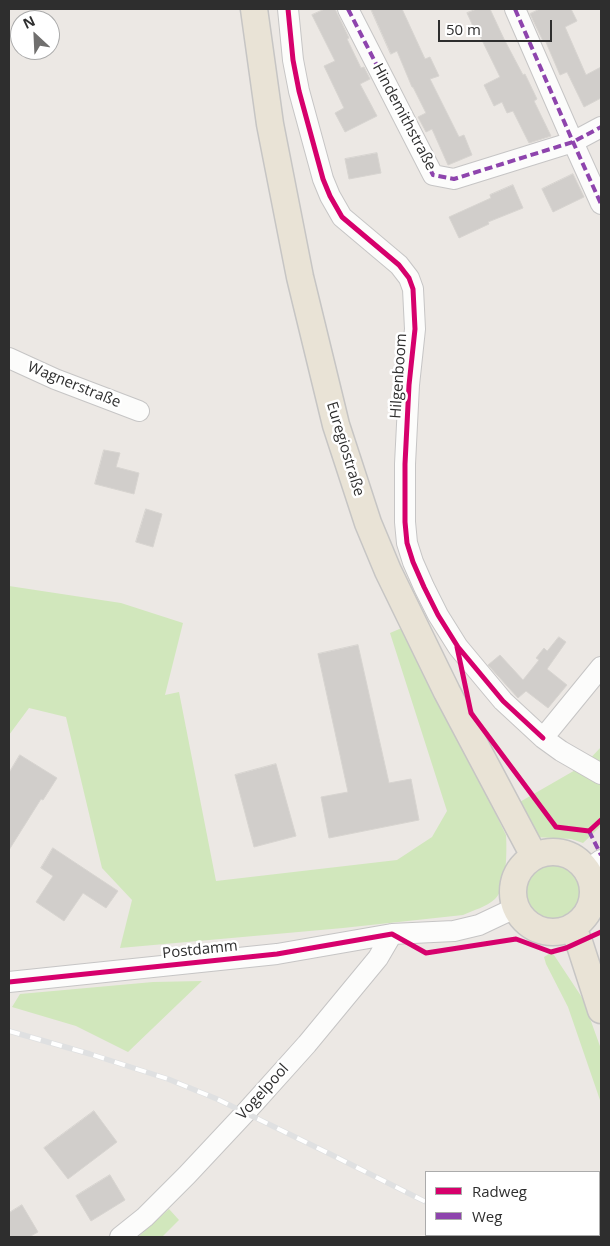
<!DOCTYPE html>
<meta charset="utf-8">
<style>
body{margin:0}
#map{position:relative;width:610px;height:1246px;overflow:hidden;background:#ece8e4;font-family:"Open Sans",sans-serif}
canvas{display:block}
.frame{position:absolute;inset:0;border:10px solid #2e2e2e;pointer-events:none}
.legend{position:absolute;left:425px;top:1171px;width:175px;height:65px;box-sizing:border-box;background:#fff;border:1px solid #ababab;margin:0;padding:6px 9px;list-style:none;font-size:15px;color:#2e2e2e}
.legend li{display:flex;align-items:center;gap:10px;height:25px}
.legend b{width:25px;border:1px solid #ababab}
.north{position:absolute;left:10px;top:10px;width:50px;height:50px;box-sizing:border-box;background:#fff;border:1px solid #ababab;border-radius:50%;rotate:335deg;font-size:14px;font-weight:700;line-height:20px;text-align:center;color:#2e2e2e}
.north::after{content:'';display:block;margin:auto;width:18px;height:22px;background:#706f6e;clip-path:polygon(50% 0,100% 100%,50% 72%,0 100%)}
.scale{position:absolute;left:438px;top:20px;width:114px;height:22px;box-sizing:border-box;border:2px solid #2e2e2e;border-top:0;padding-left:6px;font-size:15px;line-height:18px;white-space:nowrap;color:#2e2e2e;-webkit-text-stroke:4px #fff;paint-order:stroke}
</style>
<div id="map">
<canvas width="610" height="1246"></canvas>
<div class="frame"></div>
<ul class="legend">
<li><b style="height:6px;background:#d6006c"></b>Radweg</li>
<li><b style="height:6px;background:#8e44ad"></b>Weg</li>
</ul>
<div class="north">N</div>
<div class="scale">50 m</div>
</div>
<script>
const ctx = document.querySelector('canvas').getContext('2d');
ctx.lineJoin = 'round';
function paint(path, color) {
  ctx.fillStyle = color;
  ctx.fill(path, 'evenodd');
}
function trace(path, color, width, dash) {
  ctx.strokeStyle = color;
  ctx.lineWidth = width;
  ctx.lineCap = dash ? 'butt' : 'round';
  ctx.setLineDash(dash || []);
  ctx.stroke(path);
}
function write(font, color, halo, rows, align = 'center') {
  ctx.font = font + ' "Open Sans",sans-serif';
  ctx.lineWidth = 5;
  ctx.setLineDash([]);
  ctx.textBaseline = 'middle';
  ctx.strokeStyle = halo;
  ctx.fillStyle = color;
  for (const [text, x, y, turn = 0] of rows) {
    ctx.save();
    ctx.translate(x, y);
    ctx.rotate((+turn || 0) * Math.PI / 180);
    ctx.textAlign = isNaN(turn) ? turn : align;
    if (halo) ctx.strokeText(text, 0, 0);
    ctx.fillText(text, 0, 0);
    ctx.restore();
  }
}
paint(new Path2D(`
 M9,586L121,603L183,623L165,695L179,692L216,881L397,860L432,837L447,811L390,633L404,627L506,835C507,851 507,888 495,899C486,907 474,910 463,915L343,928L120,948L132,900L102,868L66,717L29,708L9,735Z
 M601,747V826L583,843L571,839L535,837L518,803L584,765Z
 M523 891a30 30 0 1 1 60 0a30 30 0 1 1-60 0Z
 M552,952L583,999L601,1049V1103L568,1007L546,964L544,957Z
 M202,981L128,1052L76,1026L12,1007L20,994L153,982Z
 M169,1209L179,1220L162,1237H138Z`), '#d1e7bc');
const building = new Path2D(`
 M325,9H335L349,38L347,39L361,68L364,67L370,79L360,84L377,116L345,132L335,113L344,108L324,66L335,61L312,15Z
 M371,9H402L425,59L430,57L439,76L430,79L459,137L464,135L472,155L448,165L432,129L426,132L418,117L426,113L413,87H412L397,51L391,54Z
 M477,9H490L504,39L523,75L525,74L537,99L534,101L551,136L529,143L513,111L507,113L502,102L494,106L484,85L500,77L479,34L477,35L467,13Z
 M540,9H571L577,21L565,27L586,75L601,67V98L584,107L567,72L560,75L545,40L543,41L530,14Z
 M377,153L381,173L349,179L345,159Z
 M573,174L584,197L553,212L542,189Z
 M513,185L523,208L488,222L489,224L459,238L449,217L491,198L490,195Z
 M104,450L120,453L116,467L139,473L134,494L95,484Z
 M146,509L162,514L153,547L136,542Z
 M559,637L566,642L547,669L567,685L548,708L526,691L518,698L488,665L500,655L523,680L539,660L536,658L544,648L547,651Z
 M358,645L389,783L411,779L419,820L329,838L321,797L348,792L318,654Z
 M20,755L57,778L43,800L41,799L9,850V773Z
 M276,764L296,836L254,847L235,775Z
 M53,848L118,891L106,908L83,893L64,921L36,902L53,876L41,868Z
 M94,1111L117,1142L68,1179L44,1148Z
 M110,1175L125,1200L91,1221L76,1196Z
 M22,1205L38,1232L29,1237H9V1213Z`);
paint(building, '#d1cecb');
trace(building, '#d7d4d0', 1);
const minor = new Path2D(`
 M288,9L293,60L299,91L323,179L330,196L342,217L399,265L409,278L413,289L415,329L409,385L405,464V522L407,543L413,562L424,587L438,615L458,647L503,701L543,738
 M348,9L433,175L454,179L573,142L601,127
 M515,9L573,142L601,204
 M9,358L55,379L139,411
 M601,667L543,738L561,751L601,774
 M587,870L601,860
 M9,982L277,954L392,934L454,931L479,925L515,908
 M120,1237L145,1217L187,1175L246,1112L307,1044L378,958L392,934`);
const major = new Path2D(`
 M254,9L270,124L300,277L336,425L368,523L388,571L447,692L534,856
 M513 892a40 40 0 1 1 80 0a40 40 0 1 1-80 0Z
 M572,927L579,942L601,1010`);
trace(minor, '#c6c5c5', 22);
trace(major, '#c6c5c4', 29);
trace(minor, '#fcfcfb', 20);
trace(major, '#e9e3d6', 26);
const rail = new Path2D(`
 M9,1031L90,1054L168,1079L217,1099L328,1153L426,1202
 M491,1235L496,1237`);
trace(rail, '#dfe0e1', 5.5);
trace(rail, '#fff', 4, [11]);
trace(new Path2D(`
 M348,9L433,175L454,179L573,142L601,127
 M515,9L573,142L601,204
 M589,831L601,855`), '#8e44ad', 4, [8, 4]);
trace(new Path2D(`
 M288,9L293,60L299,91L323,179L330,196L342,217L399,265L409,278L413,289L415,329L409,385L405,464V522L407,543L413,562L424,587L438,615L458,647L503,701L543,738
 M457,647L471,713L556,827L589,831L601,820
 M9,982L277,954L392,934L426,953L516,939L551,952L566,948L601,932`), '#d6006c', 5);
write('15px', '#2e2e2e', '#fff', [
 ["Hindemithstraße",404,117,62],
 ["Hilgenboom",399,376,-86],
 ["Wagnerstraße",74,385,22],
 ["Euregiostraße",345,449,73],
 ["Postdamm",200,950,-6],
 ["Vogelpool",263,1092,-48]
]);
</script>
